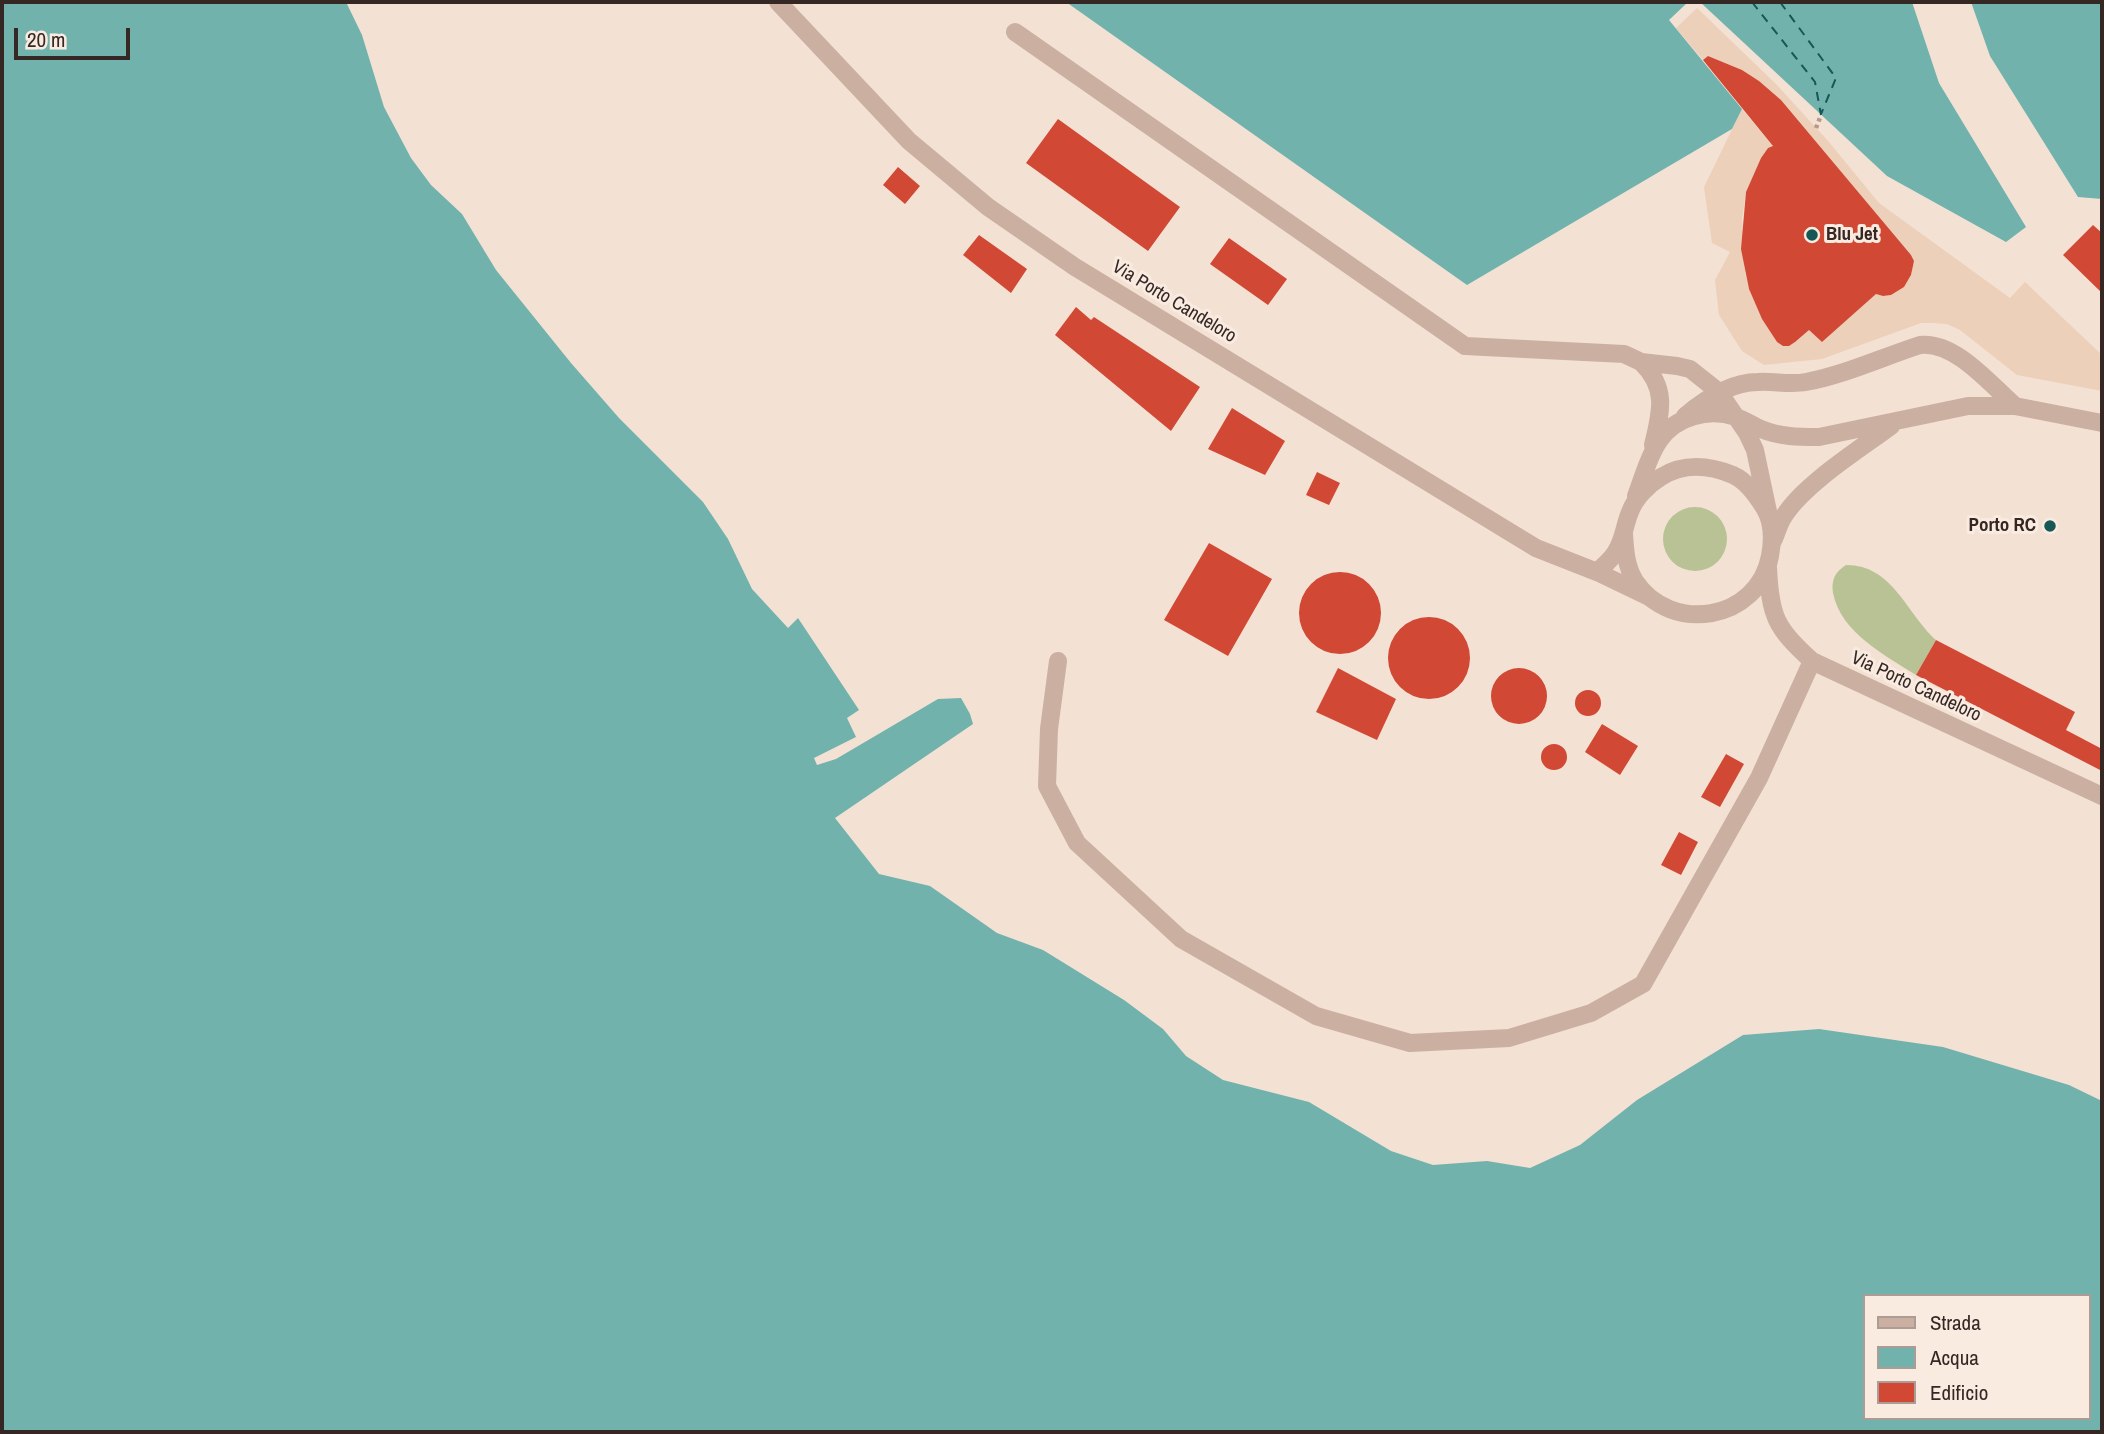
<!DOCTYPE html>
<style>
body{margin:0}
#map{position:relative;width:2104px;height:1434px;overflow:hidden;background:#f3e1d4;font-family:"Archivo Narrow",sans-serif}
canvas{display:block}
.frame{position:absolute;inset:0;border:4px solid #342724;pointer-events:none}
.legend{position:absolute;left:1863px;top:1294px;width:228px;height:126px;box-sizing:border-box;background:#faebe1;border:2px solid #ab9d95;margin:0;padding:9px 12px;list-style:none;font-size:21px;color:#342724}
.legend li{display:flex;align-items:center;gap:14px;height:35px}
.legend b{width:35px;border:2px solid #ab9d95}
.scale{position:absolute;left:14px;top:28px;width:116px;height:32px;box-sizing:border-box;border:4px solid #342724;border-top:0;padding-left:9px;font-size:21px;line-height:24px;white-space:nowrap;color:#342724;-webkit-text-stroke:5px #faebe1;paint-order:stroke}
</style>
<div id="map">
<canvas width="2104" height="1434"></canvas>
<div class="frame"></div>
<ul class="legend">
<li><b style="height:9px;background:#cbafa0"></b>Strada</li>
<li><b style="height:19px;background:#71b2ad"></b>Acqua</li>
<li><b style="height:19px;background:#d14834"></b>Edificio</li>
</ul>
<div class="scale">20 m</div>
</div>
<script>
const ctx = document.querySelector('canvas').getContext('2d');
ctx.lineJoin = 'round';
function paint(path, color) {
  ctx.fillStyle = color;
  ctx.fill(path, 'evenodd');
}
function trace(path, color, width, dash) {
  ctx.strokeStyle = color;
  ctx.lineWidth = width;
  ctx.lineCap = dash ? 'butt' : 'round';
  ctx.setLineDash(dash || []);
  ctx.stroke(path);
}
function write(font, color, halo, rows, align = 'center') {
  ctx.font = font + ' "Archivo Narrow",sans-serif';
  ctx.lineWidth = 6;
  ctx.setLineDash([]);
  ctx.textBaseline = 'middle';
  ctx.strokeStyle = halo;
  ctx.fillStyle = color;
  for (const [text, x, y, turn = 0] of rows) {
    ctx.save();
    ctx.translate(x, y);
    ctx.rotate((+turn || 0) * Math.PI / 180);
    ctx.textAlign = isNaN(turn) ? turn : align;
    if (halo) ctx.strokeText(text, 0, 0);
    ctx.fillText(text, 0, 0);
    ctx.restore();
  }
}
paint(new Path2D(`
 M1663 539a32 32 0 1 1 64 0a32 32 0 1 1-64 0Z
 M1846,565C1893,565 1906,613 1936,640L1916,675C1885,655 1841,633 1833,593C1831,580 1835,572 1846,565Z`), '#b8c294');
paint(new Path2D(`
 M1697,8L1775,83L1829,142L1879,203L2010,298L2025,282L2102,355V391L2017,375L1960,330L1947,324L1933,323H1921L1822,359L1764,365L1742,351L1719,315L1715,280L1730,252L1712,243L1704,187L1742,109L1773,146L1768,148L1761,158L1746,192L1742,219L1745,272L1749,289L1762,319L1777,342L1783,346H1789L1809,330L1822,342L1876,294L1883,296L1891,295L1904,287L1911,275L1914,261L1911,255L1781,100L1759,81L1742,70L1708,56L1703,60L1676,28Z`), '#ecd0ba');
paint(new Path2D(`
 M2,2H346L362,35L384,107L411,158L431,185L462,214L496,270L571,363L619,418L703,502L728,539L752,589L788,628L798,618L859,710L847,718L856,737L814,758L817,765L836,759L938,699L961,698L970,714L973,724L835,818L879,874L930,886L997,933L1043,950L1124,1000L1163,1029L1186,1056L1223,1080L1309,1102L1391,1151L1433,1165L1487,1161L1530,1168L1580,1145L1637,1100L1743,1035L1819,1029L1943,1047L2069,1085L2102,1101V1432H2ZM1864,1296H2088V1418H1864Z
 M1066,2H1688L1669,20L1742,109L1732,129L1467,285Z
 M1700,2H1912L1939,83L2026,227L2006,242L1887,176Z
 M1971,2H2102V199L2078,197L1990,56Z`), '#71b2ad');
trace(new Path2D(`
 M1752,2L1815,82L1821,115
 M1780,2L1836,78L1821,114`), '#165855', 2, [9, 7]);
paint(new Path2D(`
 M1708,56L1742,70L1759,81L1781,100L1911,255L1914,261L1911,275L1904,287L1891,295L1883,296L1876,294L1822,342L1809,330L1795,342L1789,346H1783L1777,342L1762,319L1749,289L1741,249L1746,192L1761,158L1768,148L1773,146L1703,60Z
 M1058,119L1180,207L1148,251L1026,163Z
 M898,167L920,186L905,204L883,185Z
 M2093,225L2102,233V293L2063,255Z
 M979,235L1027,269L1011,293L963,255Z
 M1229,238L1287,279L1268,305L1210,264Z
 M1076,307L1091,320L1094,317L1200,387L1171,431L1055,335Z
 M1232,408L1285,441L1265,475L1208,449Z
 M1317,472L1340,483L1329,505L1306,495Z
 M1209,543L1272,579L1228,656L1164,620Z
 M1299 613a41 41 0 1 1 82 0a41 41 0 1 1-82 0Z
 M1388 658a41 41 0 1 1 82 0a41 41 0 1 1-82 0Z
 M1936,640L2075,712L2066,730L2102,749V771L1916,675Z
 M1338,668L1396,699L1377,740L1316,712Z
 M1491 696a28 28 0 1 1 56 0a28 28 0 1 1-56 0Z
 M1575 703a13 13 0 1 1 26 0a13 13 0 1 1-26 0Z
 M1602,724L1638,746L1620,775L1585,752Z
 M1541 757a13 13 0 1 1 26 0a13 13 0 1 1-26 0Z
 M1726,754L1744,764L1720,807L1701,797Z
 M1679,832L1698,842L1681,875L1661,865Z`), '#d14834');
trace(new Path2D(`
 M1816,128L1821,115`), '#b7988a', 4.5, [3.5, 3.5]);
trace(new Path2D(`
 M778,2L909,141L988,207L1075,267L1536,548L1597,572
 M1015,32L1465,346L1624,354L1641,362L1677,366L1690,369L1719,392L1747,433L1755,450L1769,516
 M1641,362C1668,388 1661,412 1653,445
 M1685,416C1705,399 1731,382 1758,382C1774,381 1790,385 1806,382C1844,375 1883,357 1920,345C1955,341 1990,384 2015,406
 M1636,496C1643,478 1648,457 1659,441C1675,416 1709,408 1736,417C1745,420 1752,425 1761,429C1780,437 1799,437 1819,437L1968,406H2015L2102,423
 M1624,534C1625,550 1626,567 1635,581C1671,635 1758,621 1770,556C1773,540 1773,523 1765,509C1757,496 1747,481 1733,475C1709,465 1683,463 1661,477C1648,485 1635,498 1630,512C1624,526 1624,540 1615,553C1611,560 1603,566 1597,572L1649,597
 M1773,541C1777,533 1779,523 1784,516C1804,484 1860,449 1891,426
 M1768,567C1770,617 1776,628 1812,661L2102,796
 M1058,661L1049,729L1047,786L1077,843L1181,939L1316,1016L1410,1043L1509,1038L1591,1013L1643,984L1759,778L1812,661`), '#cbafa0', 18);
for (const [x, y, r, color] of [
 [1812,235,7,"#165855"],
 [2050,526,7,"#165855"]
]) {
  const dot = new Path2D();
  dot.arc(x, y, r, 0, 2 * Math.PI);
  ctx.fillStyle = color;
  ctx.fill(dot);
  trace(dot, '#faebe1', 2.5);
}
write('bold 19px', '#342724', '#faebe1', [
 ["Blu Jet",1826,235],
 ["Porto RC",2036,526,"right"]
], 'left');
write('19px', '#342724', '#faebe1', [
 ["Via Porto Candeloro",1174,302,31],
 ["Via Porto Candeloro",1916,687,25]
]);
</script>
